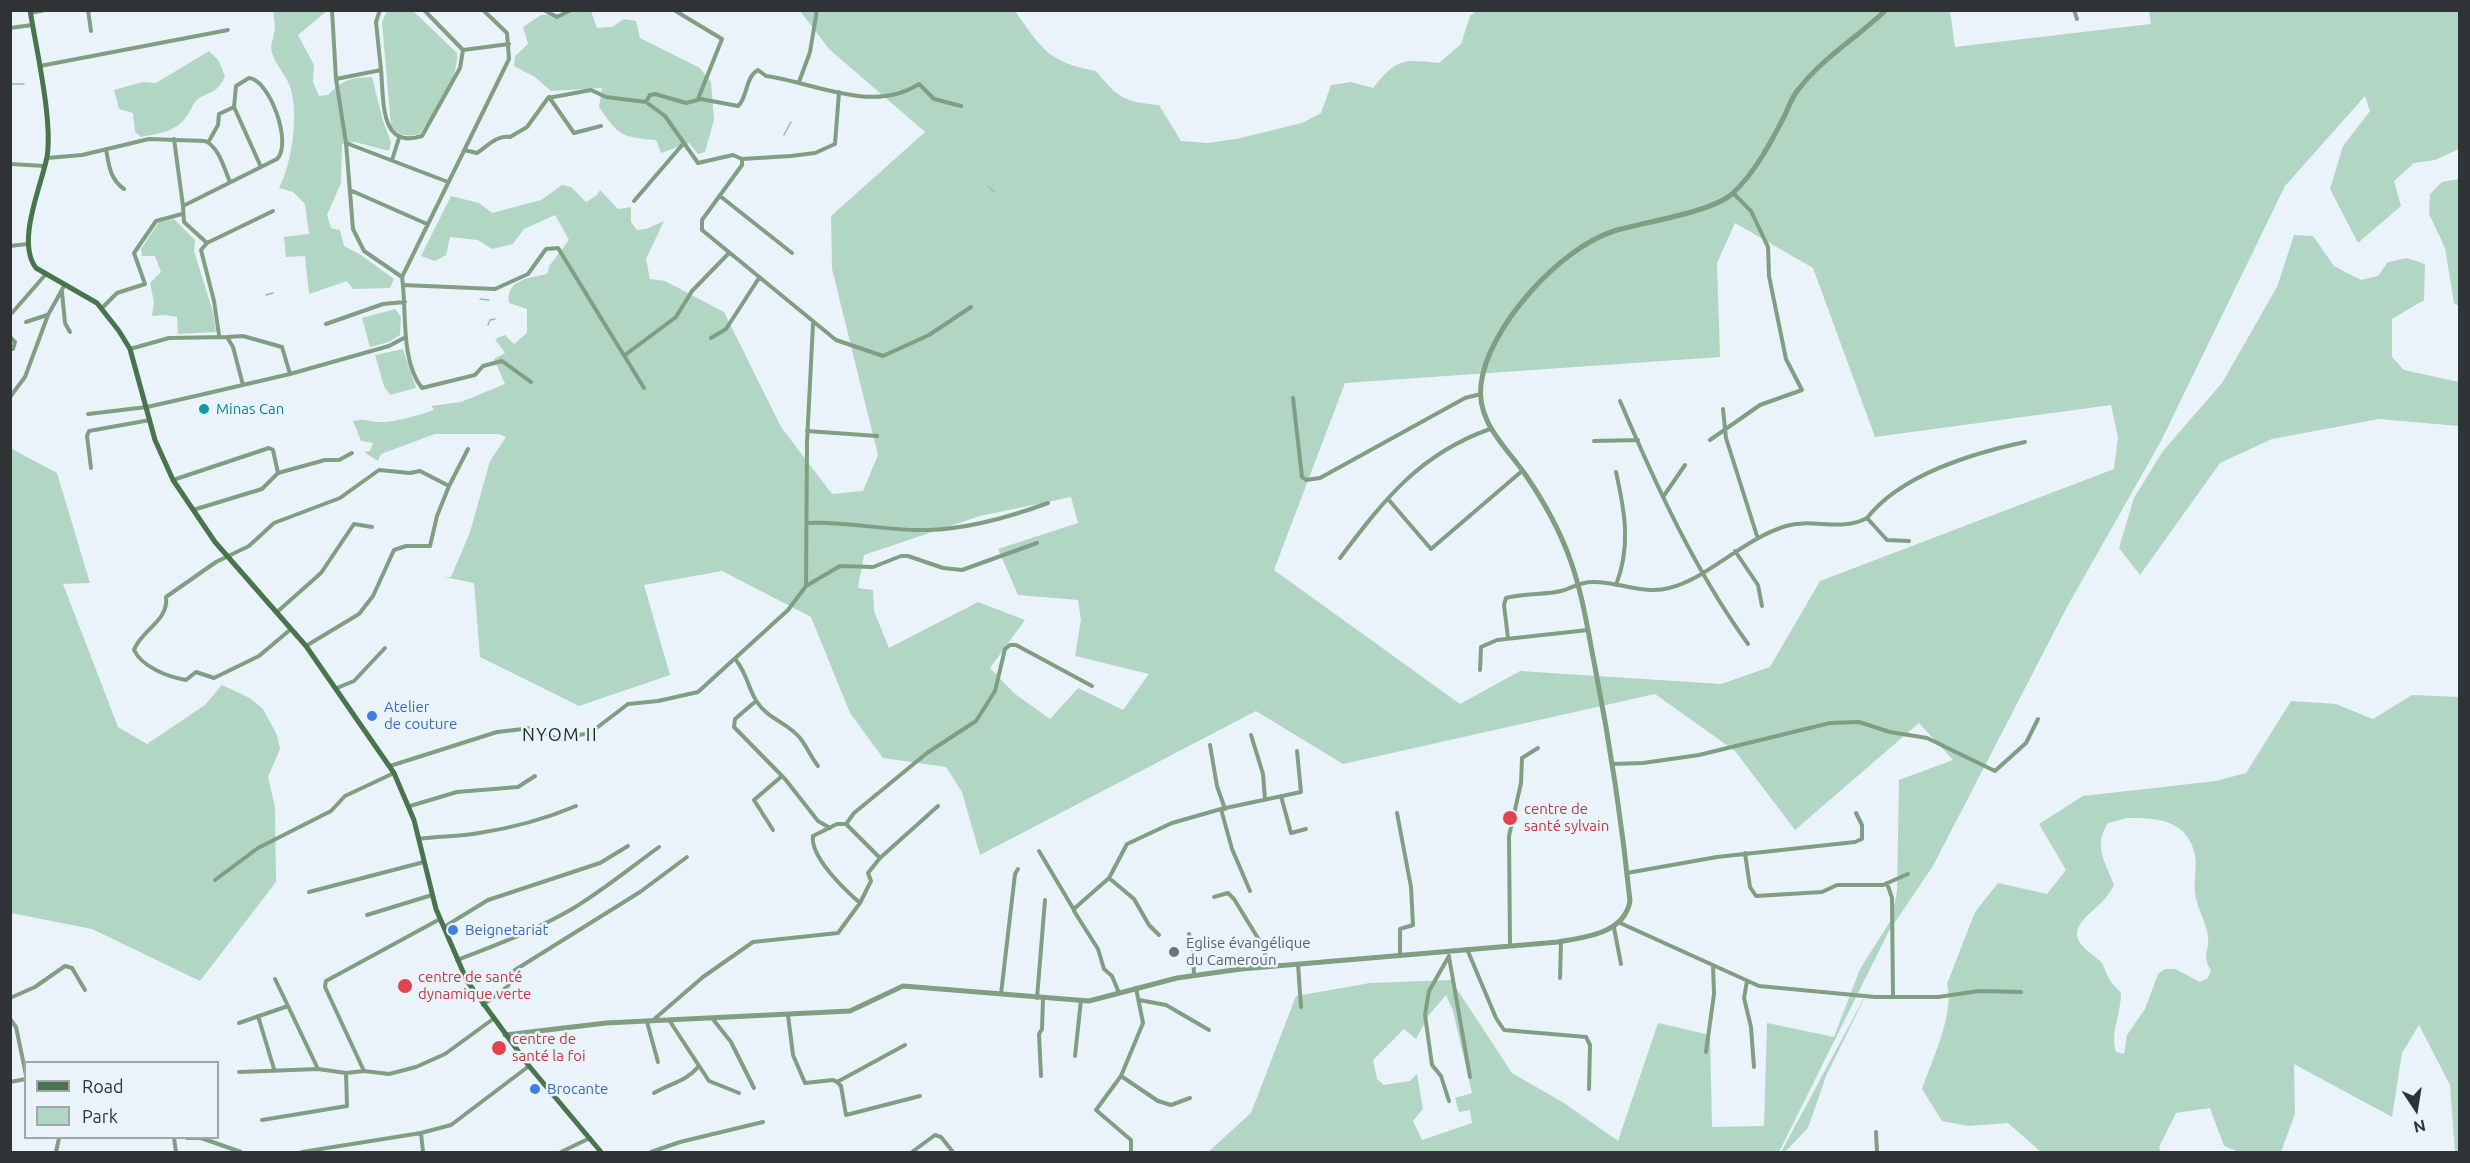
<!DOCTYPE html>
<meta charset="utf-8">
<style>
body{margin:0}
#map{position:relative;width:2470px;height:1163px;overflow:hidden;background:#eaf3fa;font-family:Ubuntu,sans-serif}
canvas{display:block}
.frame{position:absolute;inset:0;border:12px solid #303336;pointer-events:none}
.legend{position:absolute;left:24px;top:1061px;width:195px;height:78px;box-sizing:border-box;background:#eaf3fa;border:2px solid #a0a6ac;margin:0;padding:8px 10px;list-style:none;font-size:18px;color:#303336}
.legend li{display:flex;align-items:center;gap:12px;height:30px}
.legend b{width:30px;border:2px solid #a0a6ac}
.north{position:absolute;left:2386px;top:1079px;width:60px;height:60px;-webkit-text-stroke:4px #eaf3fa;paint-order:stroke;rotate:168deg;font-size:16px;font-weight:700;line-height:24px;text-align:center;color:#303336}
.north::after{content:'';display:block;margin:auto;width:21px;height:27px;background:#303336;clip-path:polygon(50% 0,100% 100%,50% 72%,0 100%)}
</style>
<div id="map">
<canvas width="2470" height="1163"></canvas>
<div class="frame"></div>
<ul class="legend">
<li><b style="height:8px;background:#49754d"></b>Road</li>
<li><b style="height:16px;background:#b2d6c4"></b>Park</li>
</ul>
<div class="north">N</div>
</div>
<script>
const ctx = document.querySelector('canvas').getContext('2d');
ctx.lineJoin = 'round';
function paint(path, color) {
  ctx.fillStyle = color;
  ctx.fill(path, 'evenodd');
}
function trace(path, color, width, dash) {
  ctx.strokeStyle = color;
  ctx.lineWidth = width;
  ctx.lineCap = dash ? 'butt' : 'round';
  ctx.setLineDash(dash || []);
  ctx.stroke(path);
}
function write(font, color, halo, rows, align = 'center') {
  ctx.font = font + ' Ubuntu,sans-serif';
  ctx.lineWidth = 5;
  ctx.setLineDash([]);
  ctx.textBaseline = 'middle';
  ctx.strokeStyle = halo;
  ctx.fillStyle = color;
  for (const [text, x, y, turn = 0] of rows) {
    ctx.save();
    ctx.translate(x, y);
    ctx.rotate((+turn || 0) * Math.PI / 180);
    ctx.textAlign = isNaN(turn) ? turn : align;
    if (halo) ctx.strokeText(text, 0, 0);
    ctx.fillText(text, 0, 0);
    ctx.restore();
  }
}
paint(new Path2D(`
 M273,11H327L298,35L314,65L313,82L319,96L328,95C341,81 351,77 372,77L383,121L391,142L389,151L355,142L342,144L341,183L327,215L331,228L340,230L344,246L361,255L394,279L390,288L353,289L347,281L309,294L305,256L286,257L284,237L309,234L305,204L293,192L279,188C292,164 300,110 289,84C284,72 272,61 271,47C271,43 274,38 274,33C276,26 274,18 273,11Z
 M387,11H413L457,53C459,79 434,112 420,134C407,137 400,136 391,126L382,22Z
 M565,11H591L597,28L612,27L624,19L636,21L640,38L700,68L711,82L714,120L705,152L698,154L689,143L661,153L656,140C621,137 619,136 599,107L602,88L551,91L535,77L514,66L515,56L528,44L523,27L541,15L560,14Z
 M800,11H1015C1042,49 1048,62 1096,71C1118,98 1124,102 1159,105L1181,141L1208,143L1236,139L1302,123L1321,113L1331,85L1351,82L1373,88C1397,58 1403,59 1439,63L1461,44L1470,16L1476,11H1950L1955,47L2151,24L2149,11H2459V149L2435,160L2414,163L2394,181L2401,206L2358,243L2330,189L2343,146L2370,111L2365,96L2285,186L2161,441L2067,607L1933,866L1889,931L1779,1152H1208L1251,1113L1296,996L1370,983L1451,980L1512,1073L1564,1103L1618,1141L1658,1023L1710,1035L1712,1127L1764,1126L1767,1023L1834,1037L1860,969L1891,920L1897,892L1899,780L1953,760L1919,723L1795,830L1735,751L1655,694L1343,764L1256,711L980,855L962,792L946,767L883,758L850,713L811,617L722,571L644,585L670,675L579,706L480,657L474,583L444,577H451L470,532L490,461L506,437L499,434H435L381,454L378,461L364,452L370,451L373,443L361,441L353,421C365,418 370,422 381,422C392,423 423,414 434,410L431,406L461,402L505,384L494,359L505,353L495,339L505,335L514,344L527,333V309L509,303C505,280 529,278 547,274L550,265L569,240L555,215L524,229L513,244L492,249L478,240L450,237L446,255L435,261L421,256L451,196L479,203L492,213L541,200L562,185L571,187L586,202L597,195L600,190L618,209L631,207V222L637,230L646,229L664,221L646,259L650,279L665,281L724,312L781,427L832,494L863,491L878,455L832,269L831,216L925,132L829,49ZM1735,223L1813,268L1875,437L2111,405L2118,437L2114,469L1820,581L1770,667L1721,684L1520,671L1460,704L1274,570L1345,383L1720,357L1717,263ZM1071,497L1078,523L998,549L1018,595L1078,600L1081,620L1075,656L1149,674L1123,710L1078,688L1050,719L1015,694L990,668L1025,620L978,602L889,648L874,611L873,590L858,588L864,555L980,516ZM1446,995L1453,1011L1472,1093L1455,1098L1459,1112L1470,1110L1472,1123L1422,1140L1413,1121L1423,1109L1417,1074L1410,1081L1384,1085L1377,1079L1373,1060L1404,1029L1416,1039L1429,1015Z
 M209,51L219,61L225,77C214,97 209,90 197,100C193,103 190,112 187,116C176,132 160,133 141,137L135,132L133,113L119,109L114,90L142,82L156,83Z
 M2459,179H2460L2459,306L2454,303L2445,248L2429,214L2430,194L2442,182Z
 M174,219L195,240L194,251L213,312L216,332L178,334L177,317L165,315L152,316L154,302L150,283L161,272L155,256H142L141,249L159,222Z
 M2294,235L2313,236L2334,266L2361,280L2378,276L2388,262L2407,258L2425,264L2424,300L2392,319V357L2404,370L2459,382V426L2379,419L2272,439L2220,463L2140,575L2119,548L2134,498L2163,451L2222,383L2277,287Z
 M395,309L401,317L400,335L389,342L370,347L362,318Z
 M403,349L416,388L390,395L384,386L375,355Z
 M10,448L57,473L90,583L63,584L118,727L147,744L205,705L222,685L250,698L263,709L277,735L280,749L268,777L275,807L276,882L200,981L92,929L11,913Z
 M2412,695L2459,697V1152H2455L2450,1085L2419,1025L2402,1053L2392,1117L2294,1064L2295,1114L2281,1152H2239L2224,1146L2210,1108L2176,1113L2159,1147L2161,1152H2041L2008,1123L1968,1126L1942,1121L1922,1089C1932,1060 1955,1013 1947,984L1975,912L1998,883L2047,894L2066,870L2039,824L2083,796L2216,781L2246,773L2291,701L2336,704L2373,719ZM2127,818C2157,818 2187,819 2195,855C2197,867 2194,880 2195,892C2196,907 2206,921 2208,936C2210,950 2201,956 2211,970L2208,978L2200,982L2175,969H2165L2158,974L2145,1009L2127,1035L2124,1054L2116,1052C2110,1033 2121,1014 2121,993C2117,988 2112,984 2109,979C2106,974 2105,967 2101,962C2089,950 2065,940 2084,919C2097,906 2105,902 2114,885C2105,861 2093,846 2108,823Z
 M1870,987L1826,1076L1808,1128L1785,1152H1781Z`), '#b2d6c4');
trace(new Path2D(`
 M10,84H24
 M784,135L791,122
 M988,187L995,192
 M266,295L273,293
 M480,299L489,300
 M488,325L490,320L495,319`), '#88bebe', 1.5);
trace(new Path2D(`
 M88,10L91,31
 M332,10L336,79L346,143L353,229L364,251L402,277
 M483,10L507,33L509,59L402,277C407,310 400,360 422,388L475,375L483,366L502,361L531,382
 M544,10L557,17L571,10
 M674,10L722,39L698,99
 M2074,10L2077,19
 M30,13L45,10
 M10,28L32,25
 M463,50L509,44
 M40,66L228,30
 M381,70C384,99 379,150 422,136L460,68L463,50L424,10
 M336,79L381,70L376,22L380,10
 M799,82L810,52L817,10
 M549,97L574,133L601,126
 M646,102L650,95L655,94L686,103L701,99L738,106C748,97 745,77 758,70L766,76C816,83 873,114 919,84L934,99L961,106
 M174,139L183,206
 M209,141L218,125L219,114L234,107
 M346,143L448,182
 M106,149C109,166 110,179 124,189
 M464,150L477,153C488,146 496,135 510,137L527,127L548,98L591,90L606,97L646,102L665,116L698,163L733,155L742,159L791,156L815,153L835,144L839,92
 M47,158L82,155L149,139L205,141C219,147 224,168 230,182
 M742,159V165L702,220V230L836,340L883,356L929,335L971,307
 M392,160L399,138
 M10,164L45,166
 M350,190L427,224
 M720,196L792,253
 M634,201L683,144
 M207,243L184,222L183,206L277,159C293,143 269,79 249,78L236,86L234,107L261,167
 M10,246L27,244
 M403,285L495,289L528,274L546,249L558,248L644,388
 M62,292L65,323L70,332
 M102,308L117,293L145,284L134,253L156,221L182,214
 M12,313L46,274
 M26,322L47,315
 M326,324L383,304L405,302
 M219,335L214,301L201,250L207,243L273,211
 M10,337L15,342L13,349
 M227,337L243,336L282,347L290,374
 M711,338L726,329L759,278
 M130,349L169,338L227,337L233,347L243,385
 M625,355L676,317L692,291L728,254
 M10,397L25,377L48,315L64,286
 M1293,398L1302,477L1306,480L1320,478L1465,398L1481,394
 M1620,401C1656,485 1694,569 1748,644
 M1723,409L1726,438L1757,536
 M88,414L147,407L200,395L290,374L389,346L404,338
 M807,431L877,436
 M1710,440L1760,405L1802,390L1786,359L1769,276L1768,247L1751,211L1733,193
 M1594,441L1638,440
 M91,468L87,436L89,431L150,420
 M173,480L269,448L273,450L278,473
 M449,486L468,449
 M1663,497L1685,465
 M1388,499L1431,549L1522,471
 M193,510L262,489L278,473L325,460H339L352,453
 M1867,518C1901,475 1973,453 2025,442
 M807,523C847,521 886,531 927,530C968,529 1010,517 1048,503
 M1735,551L1758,585L1762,606
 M1340,558C1384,500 1419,454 1490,429
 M1616,585C1631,547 1625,512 1616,472
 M806,586L807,442L813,324
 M277,612L321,573L354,524L372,527
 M291,629L259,656L214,678L196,672L186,680C168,677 142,667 134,650C141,630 169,621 166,597L216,562L249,546L274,523L340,498L379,470L410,473L420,471L449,486L437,516L430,546H406L394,550L373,596L359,614L306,646
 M1508,638L1504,605L1506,598C1524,593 1545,595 1561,591C1572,588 1580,582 1592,582C1617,581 1644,595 1669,588C1707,579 1743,539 1786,526C1812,518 1842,532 1867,518L1887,540L1909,541
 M736,660C748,676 748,688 757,702C768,719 788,723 800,738C807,747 811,757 818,766
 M1480,670L1481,647L1497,640L1588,630
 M337,688L354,681L385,648
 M756,701L735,719L734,727L785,779L818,821L830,828
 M1251,735L1263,774L1265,799
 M1210,745L1217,786L1225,809
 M1612,764L1643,763L1699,755L1830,723L1859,722L1890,732L1927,738L1995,771L2026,743L2038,719
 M390,766L497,732L532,728L558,739L590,733L628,704L658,701L698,692L788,610L806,586L840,566L873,567L901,556H908L943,568L962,570L1037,543
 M1281,796L1291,833L1306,829
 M410,806L457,792L518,787L535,776
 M1221,809L1232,849L1250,891
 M1397,813L1411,887L1413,925L1400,929V956
 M846,824L854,813L927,753L976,721L995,691L1005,649L1010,645H1016L1092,686
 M773,830L754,800L782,776
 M419,839C439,836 459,837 479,833C512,828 545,819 576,806
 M1039,851L1074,910
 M1745,853L1750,887L1756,896L1822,892L1837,885H1883L1908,874
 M1627,873L1717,857L1855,842L1862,839V825L1856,813
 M1109,878L1134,899L1149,925L1159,935
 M215,880L258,848L331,811L345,796L394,773
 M1887,883L1892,898L1893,997
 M309,892L424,862
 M1214,897L1228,893L1234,899L1264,948L1267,967
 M860,903C845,890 810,857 813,836L837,824H846L880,858
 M367,915L432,895
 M1618,922L1759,986L1875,997H1938L1979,991L2021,992
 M444,927L488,900L600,863L628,846
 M1614,928L1621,964
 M1189,934L1193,951L1194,976
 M1510,945L1509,836L1521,783L1522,758L1538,748
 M1467,949L1496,1018L1504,1030L1586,1037L1590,1045L1589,1089
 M1449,956L1429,991L1425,1015L1432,1065L1441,1076L1449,1101
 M1449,957L1470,1077
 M457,960C496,945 536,930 572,909C602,891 630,868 659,847
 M1298,964L1301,1007
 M1560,978L1561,942
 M275,979L288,1006
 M1747,981L1744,998L1751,1027L1754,1067
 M1119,993L1112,976L1104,969L1098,949L1074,911L1075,908L1109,878L1127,844L1172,823L1221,809L1301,792L1297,751
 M1001,994L1015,874L1018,869
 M10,998L35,987L65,966L72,968L85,990
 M1037,998L1045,900
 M1139,1000L1166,1005L1209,1030
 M483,1005L508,986L515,970L640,892L687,857
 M788,1015L793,1055L805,1083L833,1080L837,1082L905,1045
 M258,1016L274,1069
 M712,1018L731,1042L754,1088
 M10,1019L16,1027L26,1075
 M669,1020L709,1081L739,1093
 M652,1021L703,977L753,942L838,933L860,903L871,881L868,873L880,858L938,806
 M647,1022L658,1062
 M239,1023L288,1006L318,1069L346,1073L364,1071L389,1074L416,1067L445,1054L493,1019
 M1706,1052L1714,994L1713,965
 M1075,1056L1081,1000
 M364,1071L325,987L326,981L440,919
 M239,1072L318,1069
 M1041,1076L1039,1034L1042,1029L1043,999
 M1121,1076L1158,1101L1171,1105L1190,1098
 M10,1082L26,1079
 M837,1082L841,1086L846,1115L920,1096
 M654,1093C670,1083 686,1082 698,1067
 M262,1120L347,1106L346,1073
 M1876,1132L1877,1152
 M421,1133L423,1152
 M174,1138L176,1152
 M187,1138H201L241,1152
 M56,1152L59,1138
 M302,1152L421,1133L451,1125L529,1066
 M561,1152L590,1138
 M651,1152L680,1142L763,1122
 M912,1152L935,1135L941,1137L953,1152
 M1131,1152V1140L1096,1110L1121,1076L1143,1023L1136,988`), '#809e82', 4);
trace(new Path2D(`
 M505,1035L606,1023L850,1011L903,986L1089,1001L1177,978L1241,969L1558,942C1585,937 1624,934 1630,901C1622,823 1610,744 1595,667C1588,632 1583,596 1571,562C1561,533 1544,502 1527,477C1507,447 1476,423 1481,384C1488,327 1560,248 1614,231C1643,222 1710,213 1732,194C1755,173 1771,142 1785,115C1789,106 1792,97 1798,90C1822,58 1858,37 1886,10`), '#809e82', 5);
trace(new Path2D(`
 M30,10C36,48 53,121 47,157C41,187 16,242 36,268L97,303L119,331L130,349L155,440L173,480L215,542L306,646L394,773L414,820L436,909L467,981L529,1066L601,1152`), '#49754d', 5);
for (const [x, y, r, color] of [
 [204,409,6,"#0f9aa8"],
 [372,716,6,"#3f7fe0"],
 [1510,818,8,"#e0444e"],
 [453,930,6,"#3f7fe0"],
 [1174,952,6,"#6b7280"],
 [405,986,8,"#e0444e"],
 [499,1048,8,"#e0444e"],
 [535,1089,6,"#3f7fe0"]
]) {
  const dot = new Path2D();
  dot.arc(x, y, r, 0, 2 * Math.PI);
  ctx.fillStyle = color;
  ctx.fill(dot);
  trace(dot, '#eaf3fa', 2);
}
write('15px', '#0d838f', '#eaf3fa', [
 ["Minas Can",216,409]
], 'left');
write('15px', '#366cbe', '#eaf3fa', [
 ["Atelier",384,707],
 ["de couture",384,724],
 ["Beignetariat",465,930],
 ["Brocante",547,1089]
], 'left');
write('15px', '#be3a42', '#eaf3fa', [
 ["centre de",1524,809],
 ["santé sylvain",1524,826],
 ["centre de santé",418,977],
 ["dynamique verte",418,994],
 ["centre de",512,1039],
 ["santé la foi",512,1056]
], 'left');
write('15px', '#5b616d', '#eaf3fa', [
 ["Eglise évangélique",1186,943],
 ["du Cameroun",1186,960]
], 'left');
ctx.letterSpacing = '1.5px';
write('18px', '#10351e', '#eaf3fa', [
 ["NYOM II",560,735]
]);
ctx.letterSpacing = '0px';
</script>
